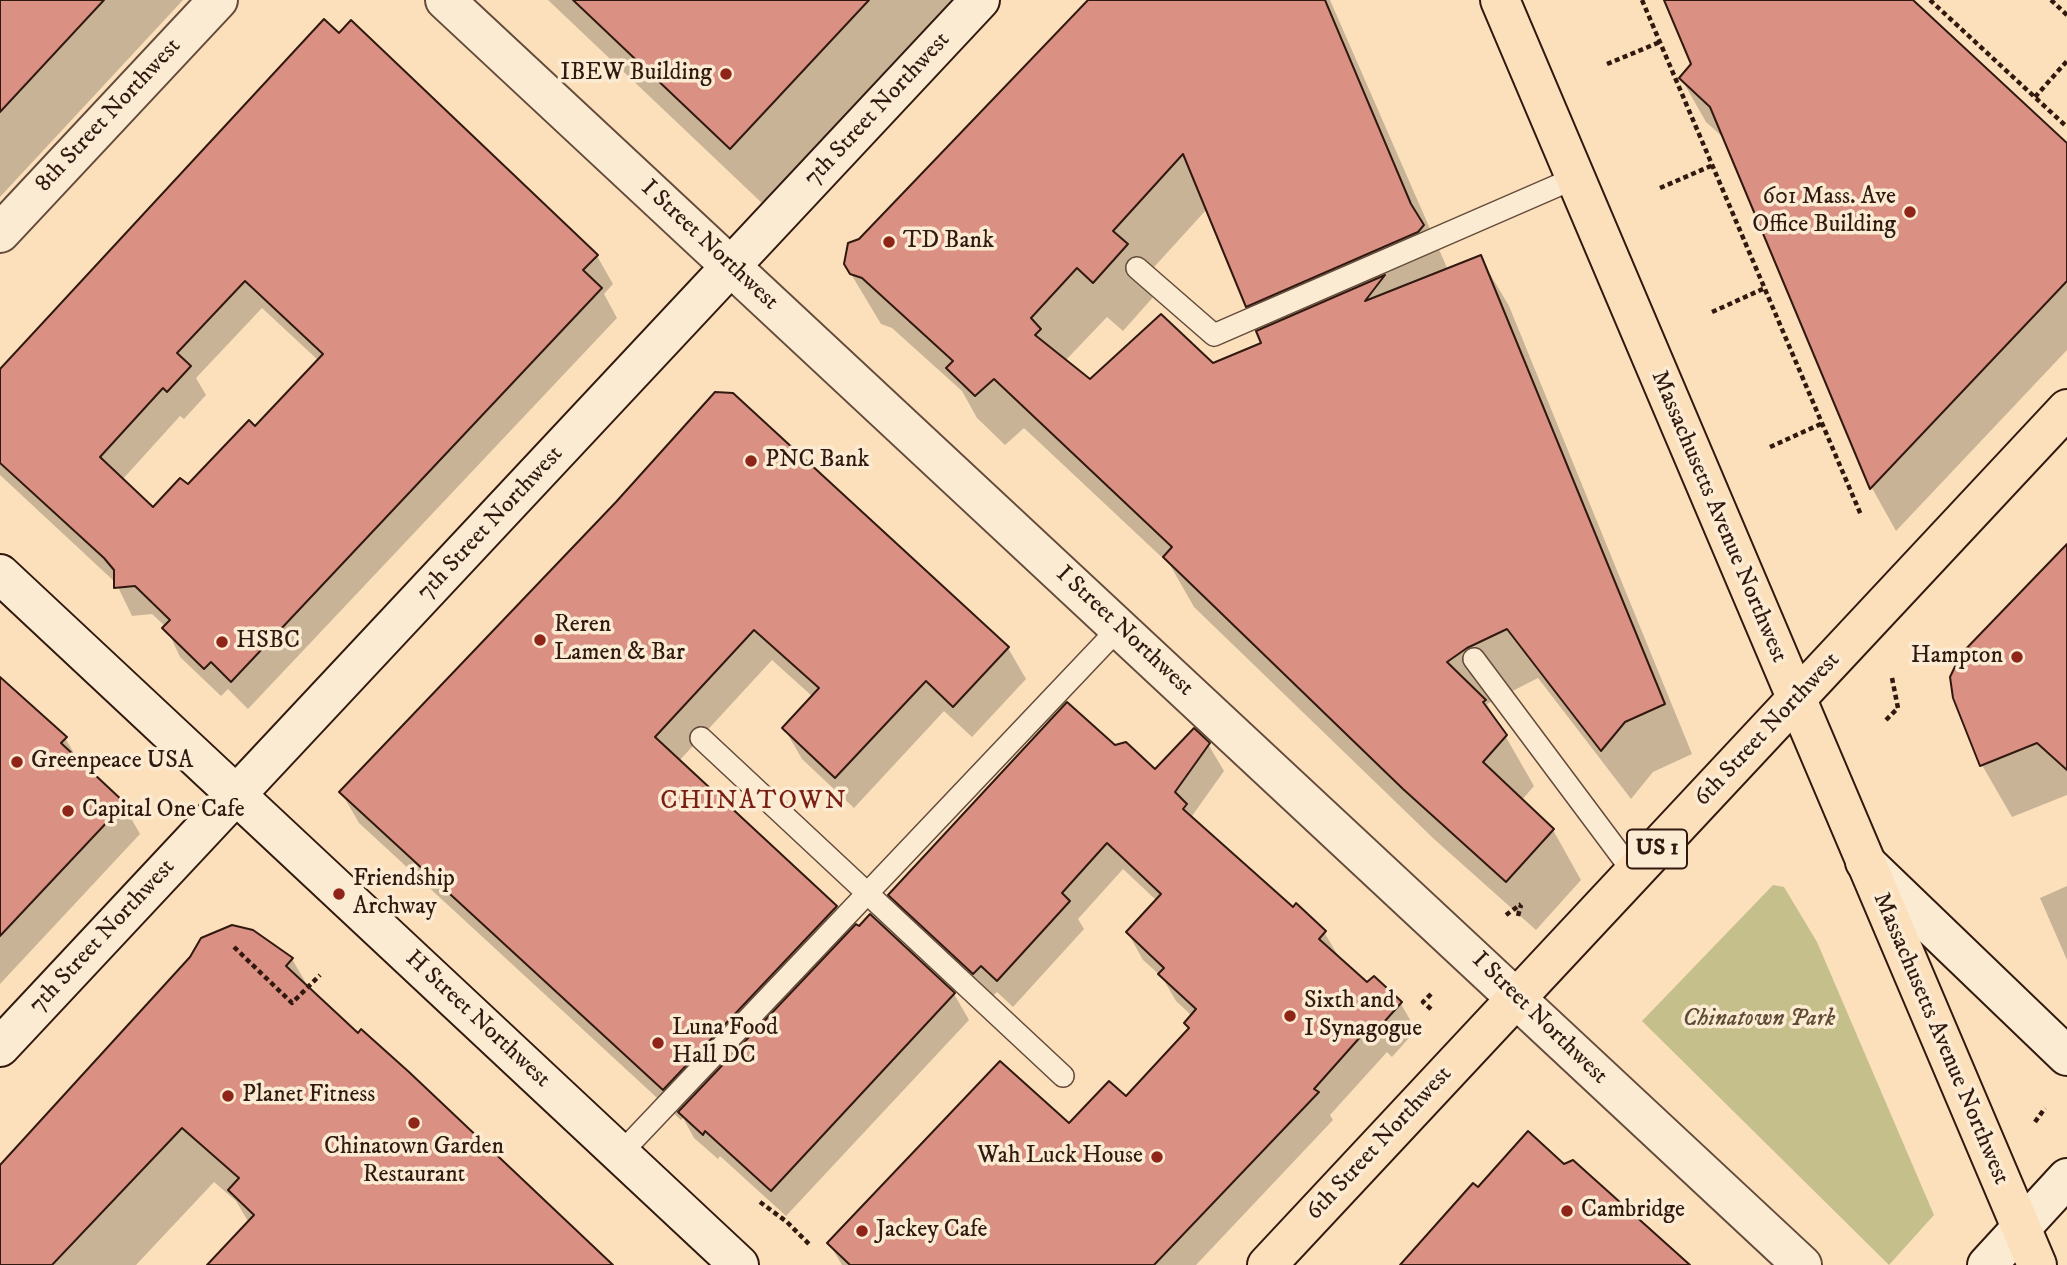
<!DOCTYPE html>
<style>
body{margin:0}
canvas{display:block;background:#fbe0bb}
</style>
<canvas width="2067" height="1265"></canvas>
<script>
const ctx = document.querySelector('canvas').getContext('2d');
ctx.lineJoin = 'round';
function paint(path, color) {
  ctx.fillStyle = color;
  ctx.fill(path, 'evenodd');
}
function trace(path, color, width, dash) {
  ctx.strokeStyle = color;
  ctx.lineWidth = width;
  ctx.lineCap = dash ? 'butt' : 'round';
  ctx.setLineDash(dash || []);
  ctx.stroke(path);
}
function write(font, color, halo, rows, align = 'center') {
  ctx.font = font + ' "IM FELL DW Pica",serif';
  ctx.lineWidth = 7;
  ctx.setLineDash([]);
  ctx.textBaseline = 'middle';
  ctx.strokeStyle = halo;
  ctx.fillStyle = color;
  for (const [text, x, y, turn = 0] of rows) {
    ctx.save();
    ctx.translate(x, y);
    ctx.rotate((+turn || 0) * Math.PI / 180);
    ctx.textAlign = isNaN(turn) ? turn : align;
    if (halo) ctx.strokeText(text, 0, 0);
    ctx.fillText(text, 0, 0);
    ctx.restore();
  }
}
paint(new Path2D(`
 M1773,885L1784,887L1817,942L1934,1215L1889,1265L1642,1021Z`), '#c5c08b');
paint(new Path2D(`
 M0,0H183L0,197Z
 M548,0H956L764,205Z
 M1090,0H1330L1448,270L1480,257L1509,306L1692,754L1653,772L1631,799L1538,678L1487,704L1534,786L1521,801L1553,830L1581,880L1536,930L1434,839L1194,607L1170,565L1024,428L1005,445L977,418L962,391L892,328L881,324L845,264L860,241ZM1207,209L1248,306L1262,330L1263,344L1213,365L1090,382L1065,361L1107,317L1123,331L1155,295L1145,277Z
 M1666,0H1911L2067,145V350L1896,531L1872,488L1726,140L1706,122L1681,78L1693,64Z
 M324,22L597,256L613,284L604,294L617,318L248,709L228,689L221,696L180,657L166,627L152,614L132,616L116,583L0,475V372ZM262,308L319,361L255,428L188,487L153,510L122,480L180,416L184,419L206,395L196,378Z
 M617,503L1008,648L1026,679L972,737L944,711L854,808L802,759L784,728L813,697L772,660L679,761L836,907L850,933L859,929L871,917L954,994L969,1020L786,1216L720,1156L718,1159L694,1138L683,1118L681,1120L359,823L341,792Z
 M2067,546V795L2012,817L1982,765L1955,697Z
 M0,688L65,738L80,763L123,804L140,834L0,984Z
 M1208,744L1224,771L1192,816L1197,825L1293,909L1324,932L1340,959L1368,985L1374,978L1401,1004L1416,1030L1392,1057L1387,1052L1330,1115L1333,1120L1196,1265H842L829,1243L1126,1099L1189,1029L1186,1023L1192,1016L1176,1001L1162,977L1143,960L1128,933L1157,901L1123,869L1078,919L1084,929L1013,1007L997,992L989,1000L906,922L890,895L1115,747L1155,772Z
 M2067,886V960L2040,898Z
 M292,959L310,990L611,1265H210L249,1223L236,1201L214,1182L136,1265H0V1168Z`), '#0003');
const building = new Path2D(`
 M0,0H104L0,112Z
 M573,0H869L730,149Z
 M1088,0H1325L1411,204L1424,225L1418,232L1246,307L1183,154L1113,231L1128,244L1093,283L1077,268L1031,318L1041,329L1035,335L1090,379L1161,314L1213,363L1261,343L1256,331L1385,275L1365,301L1481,255L1665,704L1625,722L1601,751L1507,629L1467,648L1447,662L1486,700L1483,702L1507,735L1483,762L1554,829L1506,882L1403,789L1163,557L1172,547L994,379L975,396L946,368L953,361L862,278L850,274L844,264L848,243L859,239Z
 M1664,0H1913L2067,143V281L1870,489L1710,107L1679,78L1691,64Z
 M324,19L339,33L351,20L598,255L583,270L602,288L231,682L211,662L204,669L162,628L170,620L135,586L114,588V570L104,558L0,463V369ZM245,281L323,354L255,426L249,420L188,484L180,478L153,507L100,457L163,388L167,392L191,366L177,353Z
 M715,392L733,393L1009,647L953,707L926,681L835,778L782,728L819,688L754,630L655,737L837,906L663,1090L339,792L616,502Z
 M2067,544V770L2037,743L1980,766L1953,698L1950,677L1961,654Z
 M0,677L67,737L61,743L125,803L0,936Z
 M1067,702L1115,745L1126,742L1155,769L1194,728L1210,743L1175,792L1187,804L1183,809L1293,907L1296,903L1326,931L1319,939L1367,982L1374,976L1402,1002L1376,1031L1370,1026L1314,1089L1319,1092L1154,1265H850L827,1243L1000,1061L1069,1123L1109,1081L1126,1096L1189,1028L1184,1023L1196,1009L1158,974L1164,968L1126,932L1161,894L1107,843L1062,893L1070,901L997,981L981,966L973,974L888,895Z
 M870,914L955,993L771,1191L705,1131L703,1135L678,1112L856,924L859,926Z
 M232,925L253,930L293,958L286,966L358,1033L361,1029L409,1072L613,1265H207L254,1215L228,1190L239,1178L182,1128L52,1265H0V1165L190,957L201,938Z
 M1528,1131L1564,1164L1573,1160L1690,1265H1400L1473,1183L1478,1187Z`);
paint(building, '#da9184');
trace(building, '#311910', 2);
const lane = new Path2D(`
 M1137,268L1214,335L1575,178
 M1474,659L1634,873
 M701,738L1063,1076
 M620,1154L1119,628`);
const street = new Path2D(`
 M445,0L1802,1265
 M0,233L218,0`);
const secondary = new Path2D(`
 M0,574L739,1265
 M1865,862L2067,1056
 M0,1047L980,0
 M1987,1265L2067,1178`);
const primary = new Path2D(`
 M1500,0L2037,1265`);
const highway = new Path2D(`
 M1267,1265L2067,409`);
trace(lane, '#644b3b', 24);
trace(street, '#644b3b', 42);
trace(secondary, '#311910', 42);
trace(primary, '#311910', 42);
trace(highway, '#311910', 42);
trace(new Path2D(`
 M1642,0L1861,515
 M1930,0L2067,127
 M2051,0L2067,15
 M1607,64L1660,42
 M2035,97L2067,61
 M1660,188L1713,165
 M1712,312L1765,288
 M1770,447L1823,423
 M1886,720L1898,708L1892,678
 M1506,915L1521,904
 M1518,916L1521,905
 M234,947L292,1003L320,975
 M1431,994L1423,1002L1432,1010
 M2035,1122L2045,1108
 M760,1202L787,1222L811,1246`), '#311910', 4.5, [5, 3.5]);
trace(lane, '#fcebd3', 21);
trace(street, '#fcebd3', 38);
trace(secondary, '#fcebd3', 38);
trace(primary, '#fbe0bb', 38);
trace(highway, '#fbe0bb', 38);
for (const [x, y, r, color] of [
 [726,74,7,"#8f2418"],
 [1910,212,7,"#8f2418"],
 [889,242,7,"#8f2418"],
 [751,461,7,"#8f2418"],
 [540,640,7,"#8f2418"],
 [222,642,7,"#8f2418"],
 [2017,657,7,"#8f2418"],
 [17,762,7,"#8f2418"],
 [68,811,7,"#8f2418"],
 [339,894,7,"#8f2418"],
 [1290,1016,7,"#8f2418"],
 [658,1043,7,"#8f2418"],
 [228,1096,7,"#8f2418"],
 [414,1123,7,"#8f2418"],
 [1157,1157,7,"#8f2418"],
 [1567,1211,7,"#8f2418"],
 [862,1231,7,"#8f2418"]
]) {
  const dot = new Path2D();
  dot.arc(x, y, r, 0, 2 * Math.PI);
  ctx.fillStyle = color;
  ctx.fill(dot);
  trace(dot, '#fcebd3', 2.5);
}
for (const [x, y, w] of [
 [1657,849,60]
]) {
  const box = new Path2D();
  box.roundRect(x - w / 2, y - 19.5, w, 39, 5);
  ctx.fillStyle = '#fcebd3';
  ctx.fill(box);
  trace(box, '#311910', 2);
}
write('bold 23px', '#311910', null, [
 ["US 1",1657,849]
]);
write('24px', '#311910', '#fcebd3', [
 ["IBEW Building",712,74,"right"],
 ["601 Mass. Ave",1896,198,"right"],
 ["Office Building",1896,226,"right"],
 ["TD Bank",903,242],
 ["PNC Bank",765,461],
 ["Reren",554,626],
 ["Lamen & Bar",554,654],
 ["HSBC",236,642],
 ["Hampton",2003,657,"right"],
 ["Greenpeace USA",31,762],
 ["Capital One Cafe",82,811],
 ["Friendship",353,880],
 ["Archway",353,908],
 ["Sixth and",1304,1002],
 ["I Synagogue",1304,1030],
 ["Luna Food",672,1029],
 ["Hall DC",672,1057],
 ["Planet Fitness",242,1096],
 ["Chinatown Garden",414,1148,"center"],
 ["Restaurant",414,1176,"center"],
 ["Wah Luck House",1143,1157,"right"],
 ["Cambridge",1581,1211],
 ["Jackey Cafe",876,1231]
], 'left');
write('24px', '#311910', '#fcebd3', [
 ["7th Street Northwest",878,110,-47],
 ["8th Street Northwest",109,116,-47],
 ["I Street Northwest",709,246,43],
 ["Massachusetts Avenue Northwest",1718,517,67],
 ["7th Street Northwest",491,524,-47],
 ["I Street Northwest",1124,632,43],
 ["6th Street Northwest",1768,730,-47],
 ["7th Street Northwest",103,937,-47],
 ["I Street Northwest",1539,1019,44],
 ["H Street Northwest",477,1020,43],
 ["Massachusetts Avenue Northwest",1940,1039,67],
 ["6th Street Northwest",1380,1144,-47]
]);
write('italic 24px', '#5d4b35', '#fcebd3', [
 ["Chinatown Park",1759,1020]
]);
ctx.letterSpacing = '2px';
write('26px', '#7a1f14', '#fcebd3', [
 ["CHINATOWN",754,803]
]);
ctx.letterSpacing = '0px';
</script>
